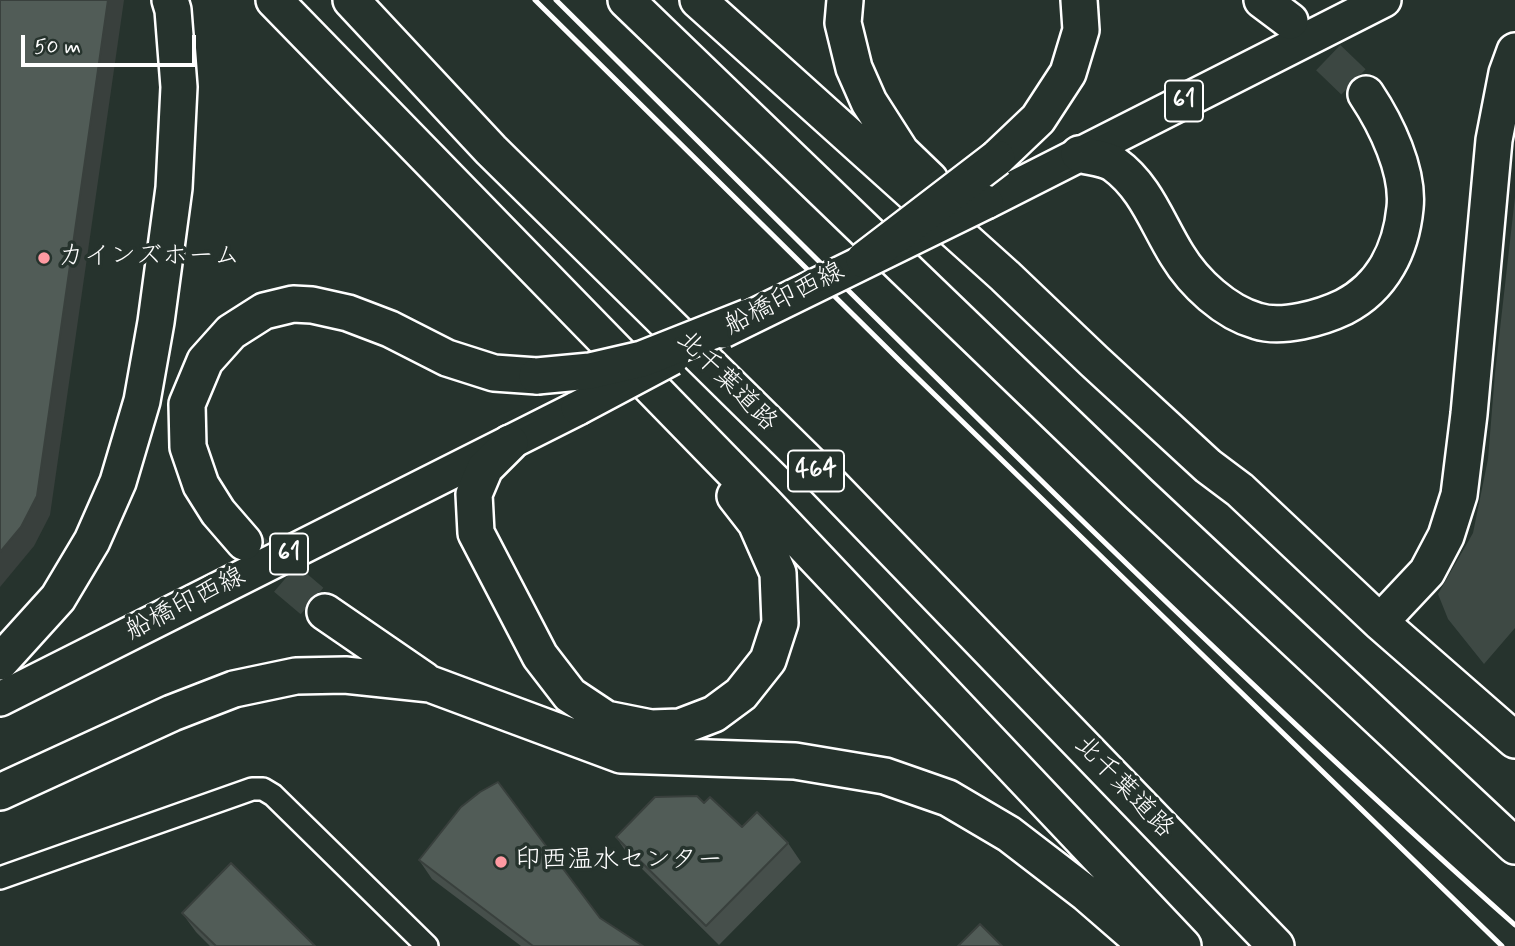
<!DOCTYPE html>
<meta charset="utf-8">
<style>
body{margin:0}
#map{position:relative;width:1515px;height:946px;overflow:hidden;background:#26332d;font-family:Mynerve,sans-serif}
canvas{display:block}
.scale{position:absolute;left:21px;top:35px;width:175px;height:32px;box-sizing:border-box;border:4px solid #fff;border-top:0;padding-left:9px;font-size:21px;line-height:24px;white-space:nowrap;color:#fff;-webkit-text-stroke:5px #26332d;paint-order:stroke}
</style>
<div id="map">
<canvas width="1515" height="946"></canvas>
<div class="scale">50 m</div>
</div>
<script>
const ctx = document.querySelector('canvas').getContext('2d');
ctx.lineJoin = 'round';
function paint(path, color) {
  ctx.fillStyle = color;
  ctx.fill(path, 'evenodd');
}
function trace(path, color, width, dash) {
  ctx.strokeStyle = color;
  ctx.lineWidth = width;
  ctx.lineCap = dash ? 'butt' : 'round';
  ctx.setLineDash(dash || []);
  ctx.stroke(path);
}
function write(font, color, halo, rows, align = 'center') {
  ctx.font = font + ' Mynerve,"Klee One",sans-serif';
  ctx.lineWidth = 7;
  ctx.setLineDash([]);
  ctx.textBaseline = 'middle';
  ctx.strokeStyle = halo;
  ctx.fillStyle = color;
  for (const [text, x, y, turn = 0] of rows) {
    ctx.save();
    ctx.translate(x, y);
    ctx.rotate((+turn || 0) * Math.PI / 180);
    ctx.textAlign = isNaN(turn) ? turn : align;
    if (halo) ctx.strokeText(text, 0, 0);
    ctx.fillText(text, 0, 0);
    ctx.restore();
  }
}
paint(new Path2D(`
 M1515,197V628L1484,664L1448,619L1438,594L1473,533L1488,459L1495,373Z`), '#3e4944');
trace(new Path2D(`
 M1290,21L1366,94
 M245,544L325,612`), '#3c4742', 35, [35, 18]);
const minor = new Path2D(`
 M0,878L252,789H263L273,795L427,946`);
const primary = new Path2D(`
 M986,202L1384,0
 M0,699L578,408`);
const trunk = new Path2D(`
 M274,0L765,504L1183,946
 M351,0L491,150L820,474L1276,946
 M626,0L1139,494L1515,846
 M698,0L1005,276L1094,361L1208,466L1240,490L1380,622L1515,740
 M845,0L843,23L854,68L869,102L901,152L930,180
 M1262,0L1290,21
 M1079,154C1089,157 1105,158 1114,164C1146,187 1157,223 1177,255C1194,283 1225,312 1257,321C1282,329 1321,318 1344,307C1383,287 1401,249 1405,208C1409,171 1386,124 1366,94
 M997,158L1038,119L1068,73L1081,30L1079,0
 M510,443L485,468L474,494L476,533L540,656L570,695L606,719L651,728L680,727L714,714L741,694L768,660L780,623L778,573L756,523L735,496
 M244,542L218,512L201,485L188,447L187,404L205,361L231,332L264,311L293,304L312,305L348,313L390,329L447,358L494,373L537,376
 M325,612L424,680
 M1380,622L1427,572L1446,536L1459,495L1469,414L1494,140L1507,73L1515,51
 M0,662L58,598L92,541L118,482L142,401L156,322L174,188L179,87L173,10L170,0
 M0,792L172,713L234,689L296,676L345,675L430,684L621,755L795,761L885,776L948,798L1009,834L1087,894L1147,946`);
trace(minor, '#fff', 26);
trace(primary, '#fff', 38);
trace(trunk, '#fff', 40);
trace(minor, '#26332d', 21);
trace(primary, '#26332d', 33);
trace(trunk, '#26332d', 35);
trace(new Path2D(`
 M535,0L900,361L1502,946
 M556,0C871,312 1183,630 1515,925`), '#fff', 5);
const primaryBridge = new Path2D(`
 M723,331L986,202
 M578,408L672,358`);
const trunkBridge = new Path2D(`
 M864,260L997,158
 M537,376L590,371L642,359L748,317`);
trace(primaryBridge, '#fff', 38, []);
trace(trunkBridge, '#fff', 40, []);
trace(primaryBridge, '#26332d', 33);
trace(trunkBridge, '#26332d', 35);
paint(new Path2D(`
 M704,803L742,827L788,843L801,862L719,945L629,856L616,837Z
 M419,860L600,918L643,946H521L432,879Z
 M182,913L315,946H210L196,932Z`), '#464f4b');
paint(new Path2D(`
 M108,0H124L50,515L34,546L0,587V552Z`), '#39403d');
const building = new Path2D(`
 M0,0H108L37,496L21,527L0,552Z
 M498,782L600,918L643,946H533L419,860L461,807L480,792Z
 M697,796L704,803L710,797L742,827L757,812L788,843L706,926L616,837L655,797Z
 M231,863L315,946H216L182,913Z
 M980,924L1002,946H958Z`);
paint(building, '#515c57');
trace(building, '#39403d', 2);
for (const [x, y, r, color] of [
 [44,258,7,"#ff9aa2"],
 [501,862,7,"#ff9aa2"]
]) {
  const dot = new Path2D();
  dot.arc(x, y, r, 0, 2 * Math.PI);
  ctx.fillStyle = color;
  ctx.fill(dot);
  trace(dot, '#26332d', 2.5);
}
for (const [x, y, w] of [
 [1184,101,38],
 [816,471,56],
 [289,554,38]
]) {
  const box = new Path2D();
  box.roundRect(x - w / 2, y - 20.5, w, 41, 5);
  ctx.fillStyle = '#26332d';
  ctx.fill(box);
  trace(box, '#fff', 2);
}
write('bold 24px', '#fff', null, [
 ["61",1184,101],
 ["464",816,471],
 ["61",289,554]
]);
write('26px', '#fff', '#26332d', [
 ["カインズホーム",58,258],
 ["印西温水センター",515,862]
], 'left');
write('26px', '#fff', '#26332d', [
 ["船橋印西線",785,300,-27],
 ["北千葉道路",726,382,45],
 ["船橋印西線",186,605,-27],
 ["北千葉道路",1123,788,46]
]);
</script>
